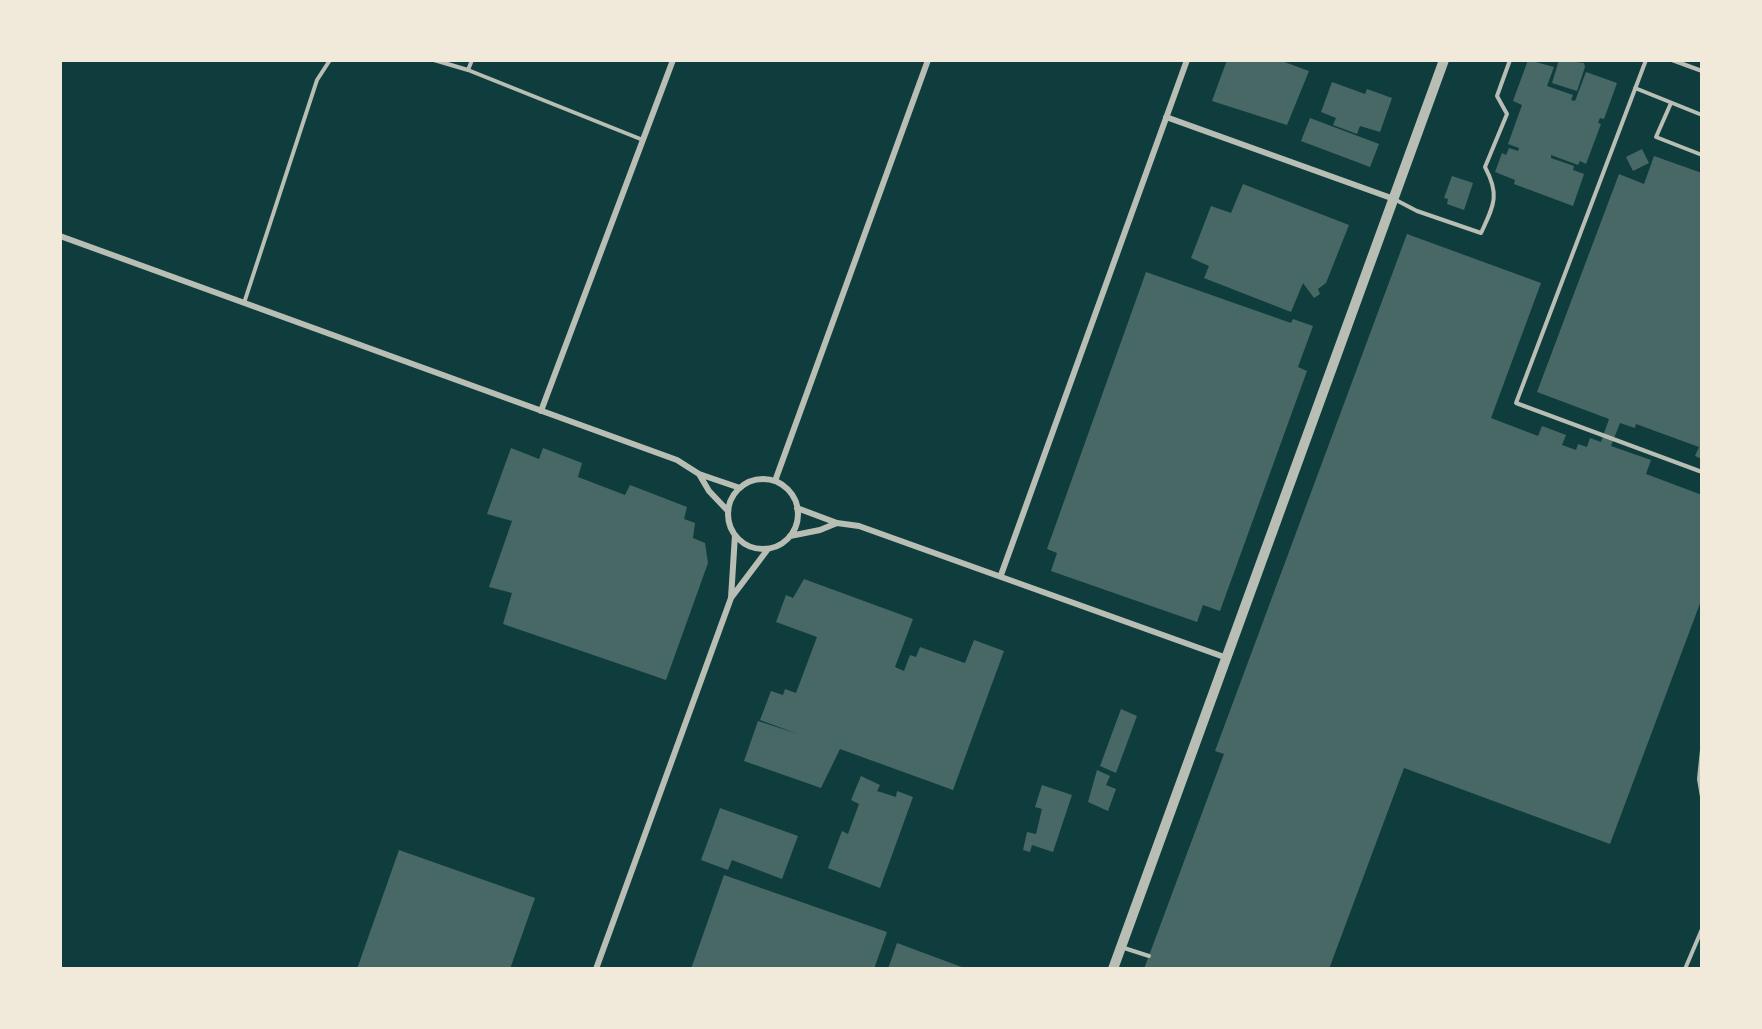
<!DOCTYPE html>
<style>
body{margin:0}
#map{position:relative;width:1762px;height:1029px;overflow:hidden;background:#0f3d3e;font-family:Montserrat,sans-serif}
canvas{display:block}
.frame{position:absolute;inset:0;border:62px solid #f1e9da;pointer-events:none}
</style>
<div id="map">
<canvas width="1762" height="1029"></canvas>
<div class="frame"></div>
</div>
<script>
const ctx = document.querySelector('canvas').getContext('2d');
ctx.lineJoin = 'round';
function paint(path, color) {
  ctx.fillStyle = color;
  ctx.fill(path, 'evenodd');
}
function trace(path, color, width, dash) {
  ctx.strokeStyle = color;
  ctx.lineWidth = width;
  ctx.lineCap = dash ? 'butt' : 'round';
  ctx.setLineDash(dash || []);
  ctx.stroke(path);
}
paint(new Path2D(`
 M1227,60H1279L1309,71L1287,125L1212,101Z
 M1528,60L1554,67L1547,86L1573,95L1571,100L1575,101L1586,72L1617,83L1604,119L1600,118L1598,123L1601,124L1586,164L1580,161L1578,165L1551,155V158L1574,166L1573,170L1584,174L1573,206L1514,184L1515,180L1495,172L1502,153L1506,155L1509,148L1518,151L1519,148L1508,144L1522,105L1513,101Z
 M1559,60L1584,63L1585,67L1577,91L1552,83Z
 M1332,82L1365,94L1367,89L1392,98L1380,132L1360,126L1357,134L1333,125L1336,118L1321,112Z
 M1310,118L1379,144L1370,167L1301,141Z
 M1642,149L1649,163L1633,171L1626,157Z
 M1654,156L1702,173V459L1695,456L1699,447L1636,424L1635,428L1620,423L1611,446L1651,460L1646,474L1702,495V598L1610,844L1404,768L1329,969H1144L1224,754L1215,751L1407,234L1541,283L1491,418L1538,436L1542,426L1566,435L1562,445L1576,450L1578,444L1587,447L1590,438L1601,442L1609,419L1537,392L1619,174L1644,184Z
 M1452,176L1473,183L1464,210L1447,204L1448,199L1444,198Z
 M1243,184L1349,225L1326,283L1318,289L1320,294L1314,298L1303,283L1291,312L1204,278L1209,266L1191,258L1211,206L1231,213Z
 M1146,272L1291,323L1293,319L1313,326L1298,367L1307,371L1220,611L1203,605L1197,622L1051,571L1057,553L1047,549Z
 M511,448L539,459L543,448L582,463L578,477L625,495L630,485L687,507L684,519L695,523L693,538L705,543L708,563L666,680L503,624L512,593L489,587L512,521L487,514Z
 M804,579L913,619L895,667L904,671L910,655L916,657L920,647L965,663L974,640L1004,651L953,790L840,749L821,788L744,761L758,721L798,734L760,720L771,691L783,695L785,689L796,693L817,637L776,622L786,595L793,598Z
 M1121,709L1137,716L1116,773L1100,766Z
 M1097,770L1110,776L1106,785L1116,789L1108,811L1088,802Z
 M861,776L880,785L877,791L896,797L897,791L913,797L880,888L828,868L842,831L848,834L859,804L851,800Z
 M1042,785L1072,795L1053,852L1032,845L1030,852L1023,850L1027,832L1036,834L1042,809L1035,807Z
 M720,808L798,836L782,879L732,860L728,870L701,860Z
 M399,850L535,898L510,969H357Z
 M724,875L887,932L874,969H691Z
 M897,943L967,969H888Z`), '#486865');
trace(new Path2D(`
 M434,60L468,70L643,140
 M1646,60L1516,403L1702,472
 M1672,60L1702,71
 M468,70L472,60
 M1635,88L1702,115
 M1671,103L1656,137L1702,155
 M1394,199L1417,211L1481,233C1494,205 1500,195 1485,167L1507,114L1497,96L1510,60
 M244,303L317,80L330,60
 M1702,750L1699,779L1702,797
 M1121,947L1149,956
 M1685,969L1702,929`), '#b8beb3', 4);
trace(new Path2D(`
 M1166,117L1394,199
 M60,236L677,460L699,474L740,488
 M541,411L673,60
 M699,474L709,491L728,511
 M728 514a35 35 0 1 1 70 0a35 35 0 1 1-70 0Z
 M775,481L928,60
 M797,508L837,523L859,526L1227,658
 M790,536L820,530L837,523
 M1001,575L1187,60
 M731,598L768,549
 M596,969L731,598L735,535`), '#b8beb3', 6);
trace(new Path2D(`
 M1113,969L1444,60`), '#b8beb3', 10);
</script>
